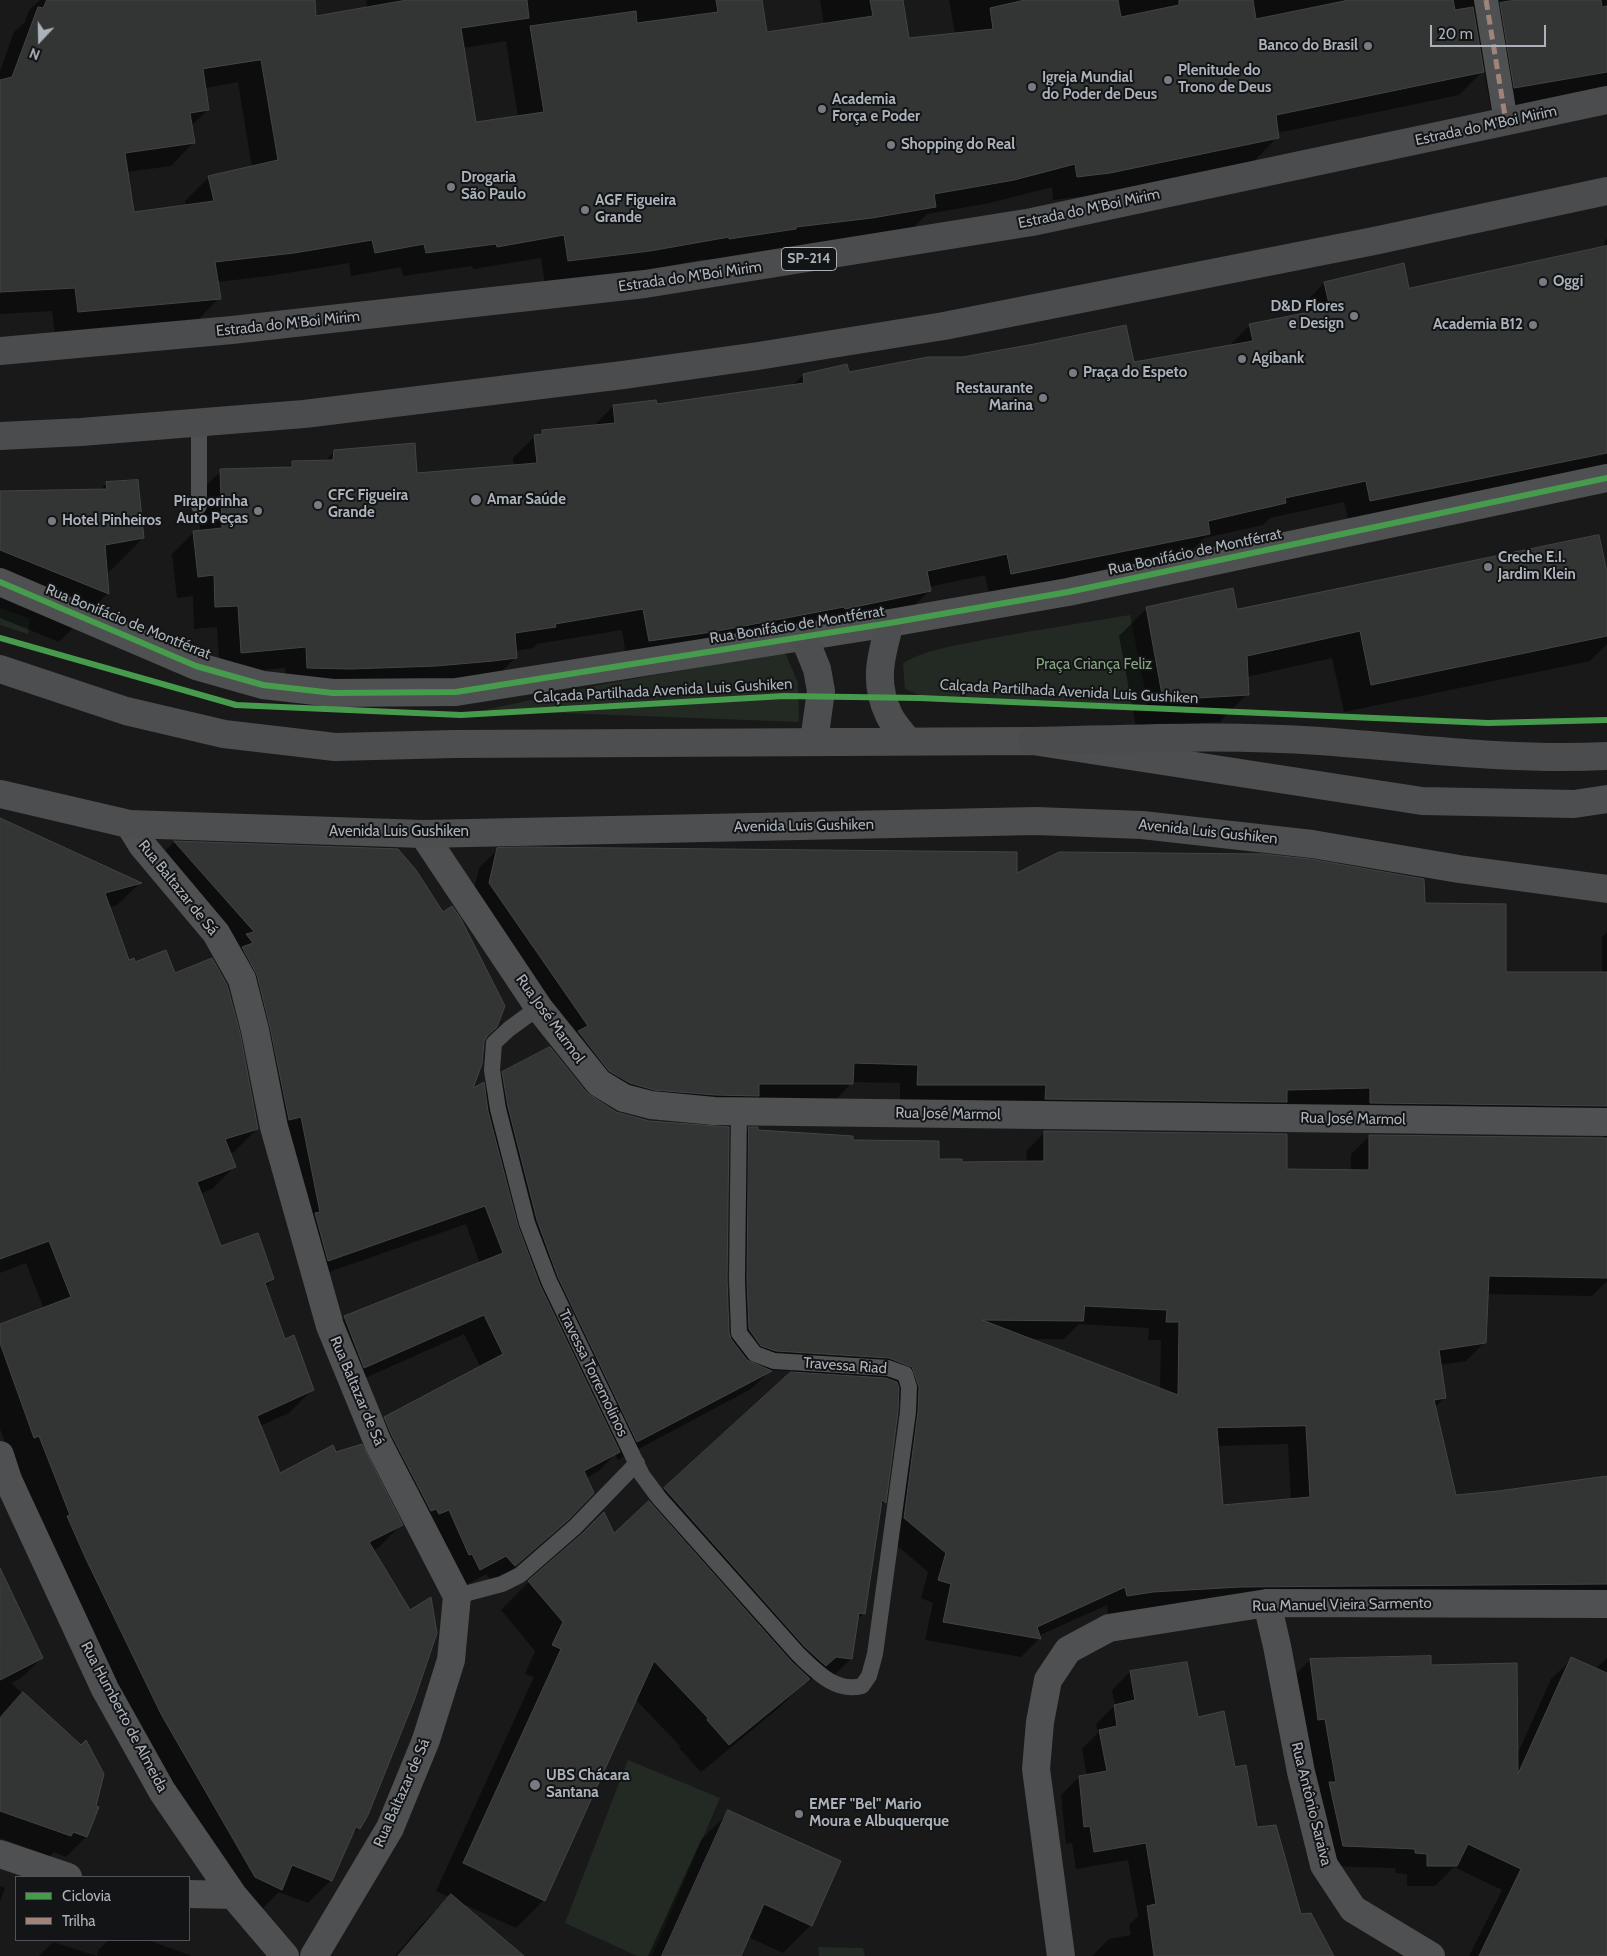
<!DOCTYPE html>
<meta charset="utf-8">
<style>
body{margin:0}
#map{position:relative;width:1607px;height:1956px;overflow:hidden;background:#191919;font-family:Cabin,sans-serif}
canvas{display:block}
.legend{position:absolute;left:15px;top:1876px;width:175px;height:65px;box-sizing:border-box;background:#131415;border:1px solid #505357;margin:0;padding:6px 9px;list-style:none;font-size:15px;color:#abb2ba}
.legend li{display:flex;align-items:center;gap:10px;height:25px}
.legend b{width:25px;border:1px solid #505357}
.north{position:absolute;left:15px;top:15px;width:50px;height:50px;-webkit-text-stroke:4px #131415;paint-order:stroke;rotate:201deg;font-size:14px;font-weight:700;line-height:20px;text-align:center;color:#abb2ba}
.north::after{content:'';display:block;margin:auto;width:18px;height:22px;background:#abb2ba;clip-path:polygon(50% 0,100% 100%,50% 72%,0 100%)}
.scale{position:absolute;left:1430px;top:25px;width:116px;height:22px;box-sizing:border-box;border:2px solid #abb2ba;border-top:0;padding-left:6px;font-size:15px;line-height:18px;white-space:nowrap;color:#abb2ba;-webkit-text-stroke:4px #131415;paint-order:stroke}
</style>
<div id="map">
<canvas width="1607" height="1956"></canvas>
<ul class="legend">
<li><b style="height:6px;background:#469c4c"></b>Ciclovia</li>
<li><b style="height:6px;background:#a18479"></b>Trilha</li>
</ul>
<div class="north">N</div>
<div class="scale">20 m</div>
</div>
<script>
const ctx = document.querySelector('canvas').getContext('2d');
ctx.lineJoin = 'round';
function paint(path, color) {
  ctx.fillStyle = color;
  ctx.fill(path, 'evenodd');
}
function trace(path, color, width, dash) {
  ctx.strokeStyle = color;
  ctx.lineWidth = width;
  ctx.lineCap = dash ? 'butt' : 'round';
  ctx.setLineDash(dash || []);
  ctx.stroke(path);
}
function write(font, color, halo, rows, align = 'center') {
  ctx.font = font + ' Cabin,sans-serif';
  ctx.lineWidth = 4;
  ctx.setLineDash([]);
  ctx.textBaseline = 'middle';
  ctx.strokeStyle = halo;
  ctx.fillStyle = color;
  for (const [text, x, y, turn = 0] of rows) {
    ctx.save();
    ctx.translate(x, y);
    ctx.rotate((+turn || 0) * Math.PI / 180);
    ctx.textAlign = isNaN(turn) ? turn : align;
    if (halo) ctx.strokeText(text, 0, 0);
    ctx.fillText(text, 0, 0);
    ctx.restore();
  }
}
paint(new Path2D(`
 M0,608L30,619L28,634L0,625Z
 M1130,615L1149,711L1084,709L1013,703L935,702L905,689L903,663C929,648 960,645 988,639C1035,630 1082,623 1130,615Z
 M785,652L798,683L799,722L485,710L599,685Z
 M628,1760L720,1798L652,1956H637L565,1923Z
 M818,1947L863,1948L865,1956H819Z`), '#232a23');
paint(new Path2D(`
 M40,0H314L315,17L367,8L366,0H761L766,33L824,25L820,0H902L908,39L955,34L949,0H1607V90L1491,110L1484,70L1459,95L1277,133V138L1254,161L1086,196L1053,200L1052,187L990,203L927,214L911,230L706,262L705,259L626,274L545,284L541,258L473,269L472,266L403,276L401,267L351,276L349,263L269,276L217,282L219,298L196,322L55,335L52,311L0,314V71L14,32L25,22L29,10ZM506,41L518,117L475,124L463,48ZM238,82L252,167L209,177L185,201L186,206L133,213L127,172L171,166L194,142L191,126L208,110L205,88Z
 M1607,239V469L1349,522L1344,502L1270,518L1263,525L1204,538L1187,555L989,595L985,575L929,587L930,590L908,612L627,662L622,630L537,644L533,648L515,651L516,657L494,679L286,690L285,668L220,674L217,627L194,629L193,596L177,598L172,554L194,532L200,531L199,492L221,471L286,469L293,462L325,461L334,452L416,474L514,466L513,458L535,436L542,432L593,427L613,406L655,402L656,405L792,386L803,375L1133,363L1228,347L1250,325L1305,314L1303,305L1324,283L1408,290L1606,248L1604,241Z
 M107,483L143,538L106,575L107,594L59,642L0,618V493L100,490Z
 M1607,578V644L1590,661L1344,712L1332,658L1246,677L1247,694L1220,722L1136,727L1119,636L1147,608L1236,611Z
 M0,819L140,883L117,905L109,908L129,961L174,974L257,1129L234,1152L229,1153L235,1166L212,1189L200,1194L220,1248L273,1279L265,1287L284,1340L312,1390L289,1413L260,1426L280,1474L335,1454L401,1525L378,1548L373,1551L359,1828L350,1837L331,1880L308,1903L279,1892L258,1913L138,1737L47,1538L15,1458L11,1460L0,1429V1326L44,1309L26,1263L0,1273Z
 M174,842L397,850L486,1036L471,1091L484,1092L503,1073L726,1280L728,1334L731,1340L729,1299L731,1147L749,1128L756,1131L852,1141L937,1161L960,1163L1026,1162L1027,1150L1045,1132L1285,1170L1351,1171V1154L1370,1136L1604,1139L1602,1132L900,1102V1083L852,1082L834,1102L635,1108L471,902L479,868L498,849L1016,875L1424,905L1504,973H1602V937L1607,932V1281L1592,1296L1487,1294L1485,1342L1466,1361L1440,1365L1444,1398L1435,1407L1455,1496L1578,1481L1607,1475V1602L1221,1605L1133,1610L1108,1614L1107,1605L1038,1636L1039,1639L1021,1657L925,1640L933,1603L921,1598L928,1572L886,1536L901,1406L898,1396L884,1502L880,1506L864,1613L857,1620L851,1659L832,1677L816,1675L806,1684L805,1682L780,1707L701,1772L679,1748L681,1747L635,1699L544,1900L516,1928L461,1903L510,1956H395L422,1924L449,1897L436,1891L534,1677L525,1674L535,1651L501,1610L529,1582L577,1540L613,1535L794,1371L771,1370L751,1389L618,1460L615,1454L599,1471L586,1478L567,1519L547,1539L495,1585L486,1574L461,1588L366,1438L385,1418L481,1368L464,1334L345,1387L325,1336L344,1317L480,1264L466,1224L309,1279L251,1047L223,967L155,861ZM1079,1324L1149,1328L1148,1340H1161L1160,1389L1028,1339H1064ZM1288,1444L1291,1500L1222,1506L1217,1446Z
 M0,1616L42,1658L21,1678L11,1683L81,1747L95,1807H97L86,1837L66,1857L54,1852L50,1856L0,1838Z
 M1429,1658V1666L1517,1755L1551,1679L1572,1659L1595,1669L1607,1658L1606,1956H1469L1502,1890L1454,1867L1435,1886H1407V1874L1396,1873L1395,1868L1323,1866L1290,1680L1310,1660Z
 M1186,1664L1197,1718L1234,1768L1256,1829L1300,1916L1333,1956H1092L1109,1939L1131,1935L1129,1925L1138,1916L1128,1860L1076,1869L1072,1843L1066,1844L1061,1795L1079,1777L1087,1776L1082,1749L1098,1733L1096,1724L1115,1705L1112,1690L1130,1672Z
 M729,1812L811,1925L783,1953L748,1937L739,1956H648L701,1840Z
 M0,1886L5,1888L0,1901Z
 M109,1940H148L192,1956H97L99,1949Z
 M53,1942L97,1956H39Z`), '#0007');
const building = new Path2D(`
 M47,0H315L316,16L407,0H527L529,18L461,28L476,122L544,112L530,26L636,11L637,23L718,12L716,0H762L767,32L873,16L870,0H903L909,38L993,29L990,8L1025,0H1118L1121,17L1179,5V0H1253L1256,19L1349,0H1453L1455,10L1473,7L1484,72L1276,115L1279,138L1110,173L1077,177L1075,164L1014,180L934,194L936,207L872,218L796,227V229L729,239V237L650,251L568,261L564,235L497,247L496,244L426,253L424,244L375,253L372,240L294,253L215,262L221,299L78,312L75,288L0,292V80L12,77L38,7L43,8ZM261,60L278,160L208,176L214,201L134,212L125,153L195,143L190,113L209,110L203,69Z
 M1516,0H1601L1602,7L1607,6V72L1514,88L1500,3Z
 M1607,246V453L1370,501L1366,481L1285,498L1286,503L1208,521L1210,534L1011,574L1007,554L927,571L931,591L845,609L844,607L712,632L649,641L643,609L555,624L556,627L515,633L517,658L493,661L436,666L351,669L307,668L306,647L241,653L238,606L215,607L214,575L198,577L193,531L222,528L220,469L292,467V461L333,460L334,450L415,443L417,473L537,463L534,435L542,434V430L615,423L613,405L656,400L657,404L804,383L803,374L847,364L849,372L928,357H963L1034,344L1126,325L1134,362L1253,341L1249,324L1330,308L1324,282L1404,263L1409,288Z
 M138,480L144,538L105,545L109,594L0,550V491L107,489L106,482Z
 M1599,535L1607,572V636L1371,685L1360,631L1247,656L1249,695L1163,700L1146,607L1233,588L1237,609Z
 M0,818L142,883L105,893L129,960L134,958L135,962L166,950L175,973L212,958L227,985L240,1033L258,1129L225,1139L236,1167L197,1182L221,1246L258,1233L274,1279L265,1283L285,1339L294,1335L314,1390L257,1416L280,1473L333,1445L336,1452L362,1444L403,1525L369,1542L410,1610L431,1597L437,1633L415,1698L368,1815L360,1829L356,1827L332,1881L292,1865L282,1890L255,1877L161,1714L86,1559L67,1516L70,1515L39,1436L34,1438L0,1343V1324L71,1297L49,1241L0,1259Z
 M174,841L398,849L416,870L443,912L452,906L460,917L505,1006L497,1027L487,1036L484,1042L482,1064L473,1088L484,1082L488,1111L518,1226L540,1285L620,1452L584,1471L594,1493L568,1520L515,1566L506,1556L480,1570L472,1554L469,1555L449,1510L439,1514L436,1509L431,1511L392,1436L384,1417L503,1354L484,1315L364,1368L344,1316L503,1253L485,1206L328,1261L315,1213L320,1212L301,1117L289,1120L270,1027L257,975L242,947L253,943L246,934L254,932Z
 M525,847L1017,852V873L1059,852L1263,854L1310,859L1424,879L1425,903L1506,904V972H1607V1106L1370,1103V1088L1287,1090V1102L1045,1099L1046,1085H917L918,1065L854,1063L853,1084H759V1096L715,1095L654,1090L630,1083L609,1071L578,1031L588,1026L489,883L497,848Z
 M550,1047L587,1093L616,1112L649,1121L729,1127L727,1280L729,1333L731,1339L747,1360L772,1371L637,1442L558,1277L537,1220L508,1107L502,1072Z
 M749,1127H758V1130L853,1136V1140L939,1141V1159H962V1162L1044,1161V1131L1287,1134V1169L1369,1170V1135L1607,1138V1278L1489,1276L1486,1343L1439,1350L1446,1398L1434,1400L1456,1495L1498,1491L1607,1476V1584L1240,1587L1153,1592L1127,1596L1125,1587L1037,1627L1041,1639L943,1622L951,1584L938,1580L946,1553L904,1518L918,1412L919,1387L912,1367L889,1358L776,1351L761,1346L749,1329L747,1280ZM1085,1306L1167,1310L1166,1322H1179L1178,1395L982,1320L1083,1321ZM1306,1426L1310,1497L1223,1505L1217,1428Z
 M791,1372L886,1378L897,1382L899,1388L898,1411L886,1503L882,1500L865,1614L859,1613L852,1659L836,1657L826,1666L805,1647L664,1488Z
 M649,1501L791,1661L810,1679L729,1745L707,1720L708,1718L654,1661L545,1901L463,1863L561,1649L552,1645L563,1622L528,1581L582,1534L604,1512L614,1533Z
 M0,1568L43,1658L0,1680Z
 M1431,1656V1665L1517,1663L1518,1774L1571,1657L1607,1673V1956H1479L1521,1869L1468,1844L1457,1866H1427V1854L1415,1853V1849L1343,1846L1329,1782H1336L1325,1719L1318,1720L1310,1659Z
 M1187,1662L1198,1717L1224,1711L1235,1767L1246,1765L1257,1827L1276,1825L1301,1914L1311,1913L1334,1956H1154L1147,1906L1156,1904L1146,1843L1094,1852L1090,1826L1084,1827L1079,1776L1107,1771L1099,1730L1117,1726L1114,1705L1135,1700L1130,1671Z
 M23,1692L81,1745L86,1740L104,1774L96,1806L99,1807L87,1837L73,1832L71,1836L0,1811V1718Z
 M728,1810L841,1861L812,1926L764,1904L741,1956H662Z
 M451,1894L524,1956H398Z`);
paint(building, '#333434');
trace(building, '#424445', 1);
trace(new Path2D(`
 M199,506V423
 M539,1007L509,1029L494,1043L492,1070L498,1109L527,1223L549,1281L642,1475L659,1498L798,1654C816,1671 835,1693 862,1686L869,1676L875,1654L908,1412L909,1387L905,1374L888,1368L774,1361L755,1354L739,1333L737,1280L739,1111
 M457,1596L502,1584L520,1575L575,1527L637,1463`), '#4e5052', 16);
trace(new Path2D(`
 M1486,0L1506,122`), '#4e5052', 24);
trace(new Path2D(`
 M0,582L196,666L263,685L333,693L456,692L890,623L1068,592L1607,478
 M129,824L142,845L216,933L242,979L255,1030L274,1127L330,1326L378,1443L457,1596L451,1660L426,1740L390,1828L314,1956
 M423,834L539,1008L599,1083L624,1098L651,1105L714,1111L1607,1122
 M0,1455L8,1480L105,1689L162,1791L233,1895L285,1956
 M1267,1603L1277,1646L1301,1772L1324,1865L1353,1909L1431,1956
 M0,1854L68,1877
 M189,1894L233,1895
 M1061,1956L1036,1769L1040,1722L1048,1680L1068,1650L1109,1628L1267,1603L1607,1604`), '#4e5052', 28);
trace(new Path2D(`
 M890,623C881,656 873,682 889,715C893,724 901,732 907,740
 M804,637L817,669L821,691L814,741
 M0,669L126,711L224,734L335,747L454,744L1033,741L1422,801L1574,804L1607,799
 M0,794L129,824L423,834L1036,821L1142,825L1312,844L1459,869L1607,889`), '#4d4e50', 28);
trace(new Path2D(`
 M0,351L232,330L645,284L1032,222L1607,100
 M0,436L81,432L304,414L623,375L758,356L944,326L1374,241L1607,191
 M1033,741C1129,739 1225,734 1320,741C1416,748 1511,761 1607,756`), '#4b4c4e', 28);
trace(new Path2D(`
 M1486,0L1506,122`), '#a18479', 5, [10, 5]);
trace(new Path2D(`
 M0,582L196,666L263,685L333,693L456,692L890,623L1068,592L1607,478
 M0,638L236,705L461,715L784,696L920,698L1488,723L1607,720`), '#469c4c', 6);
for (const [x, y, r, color] of [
 [1368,46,5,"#787c82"],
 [1168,80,5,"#787c82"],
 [1032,87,5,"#787c82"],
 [822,109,5,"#787c82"],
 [891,145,5,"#787c82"],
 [451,187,5,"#787c82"],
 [585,210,5,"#787c82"],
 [1543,282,5,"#787c82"],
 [1354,316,5,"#787c82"],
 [1533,325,5,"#787c82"],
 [1242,359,5,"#787c82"],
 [1073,373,5,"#787c82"],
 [1043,398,5,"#787c82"],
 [476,500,6,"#787c82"],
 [318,505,5,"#787c82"],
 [258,511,5,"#787c82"],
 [52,521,5,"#787c82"],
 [1488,567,5,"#787c82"],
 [535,1785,6,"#787c82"],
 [799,1814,5,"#787c82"]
]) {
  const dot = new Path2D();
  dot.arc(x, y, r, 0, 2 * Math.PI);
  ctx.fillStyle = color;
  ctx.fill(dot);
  trace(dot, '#131415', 2);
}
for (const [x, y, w] of [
 [809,259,55]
]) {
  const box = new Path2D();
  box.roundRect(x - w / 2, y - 11.5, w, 23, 4);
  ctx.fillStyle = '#131415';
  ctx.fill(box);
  trace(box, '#abb2ba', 1);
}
write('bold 14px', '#abb2ba', null, [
 ["SP-214",809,259]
]);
write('bold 15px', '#abb2ba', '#131415', [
 ["Banco do Brasil",1358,46,"right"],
 ["Plenitude do",1178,71],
 ["Trono de Deus",1178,88],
 ["Igreja Mundial",1042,78],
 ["do Poder de Deus",1042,95],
 ["Academia",832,100],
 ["Força e Poder",832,117],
 ["Shopping do Real",901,145],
 ["Drogaria",461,178],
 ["São Paulo",461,195],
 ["AGF Figueira",595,201],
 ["Grande",595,218],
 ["Oggi",1553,282],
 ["D&D Flores",1344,307,"right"],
 ["e Design",1344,324,"right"],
 ["Academia B12",1523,325,"right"],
 ["Agibank",1252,359],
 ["Praça do Espeto",1083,373],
 ["Restaurante",1033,389,"right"],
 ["Marina",1033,406,"right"],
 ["CFC Figueira",328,496],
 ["Grande",328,513],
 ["Amar Saúde",487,500],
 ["Piraporinha",248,502,"right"],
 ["Auto Peças",248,519,"right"],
 ["Hotel Pinheiros",62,521],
 ["Creche E.I.",1498,558],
 ["Jardim Klein",1498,575],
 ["UBS Chácara",546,1776],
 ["Santana",546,1793],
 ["EMEF \"Bel\" Mario",809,1805],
 ["Moura e Albuquerque",809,1822]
], 'left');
write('15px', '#abb2ba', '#131415', [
 ["Estrada do M'Boi Mirim",1486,126,-12],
 ["Estrada do M'Boi Mirim",1089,209,-12],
 ["Estrada do M'Boi Mirim",690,277,-8],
 ["Estrada do M'Boi Mirim",288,324,-6],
 ["Rua Bonifácio de Montférrat",1195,552,-12],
 ["Rua Bonifácio de Montférrat",128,622,22],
 ["Rua Bonifácio de Montférrat",797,625,-9],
 ["Calçada Partilhada Avenida Luis Gushiken",663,691,-3],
 ["Calçada Partilhada Avenida Luis Gushiken",1069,692,3],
 ["Avenida Luis Gushiken",804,826,-1],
 ["Avenida Luis Gushiken",399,832],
 ["Avenida Luis Gushiken",1208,832,6],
 ["Rua Baltazar de Sá",178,888,51],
 ["Rua José Marmol",550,1019,54],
 ["Rua José Marmol",948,1114,1],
 ["Rua José Marmol",1353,1119,1],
 ["Travessa Riad",845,1366,4],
 ["Travessa Torremolinos",593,1373,64],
 ["Rua Baltazar de Sá",357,1391,67],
 ["Rua Manuel Vieira Sarmento",1342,1605,-1],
 ["Rua Humberto de Almeida",124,1717,62],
 ["Rua Baltazar de Sá",402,1793,-66],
 ["Rua Antônio Saraiva",1311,1804,76]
]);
write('15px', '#86a483', '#131415', [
 ["Praça Criança Feliz",1094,665]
]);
</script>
